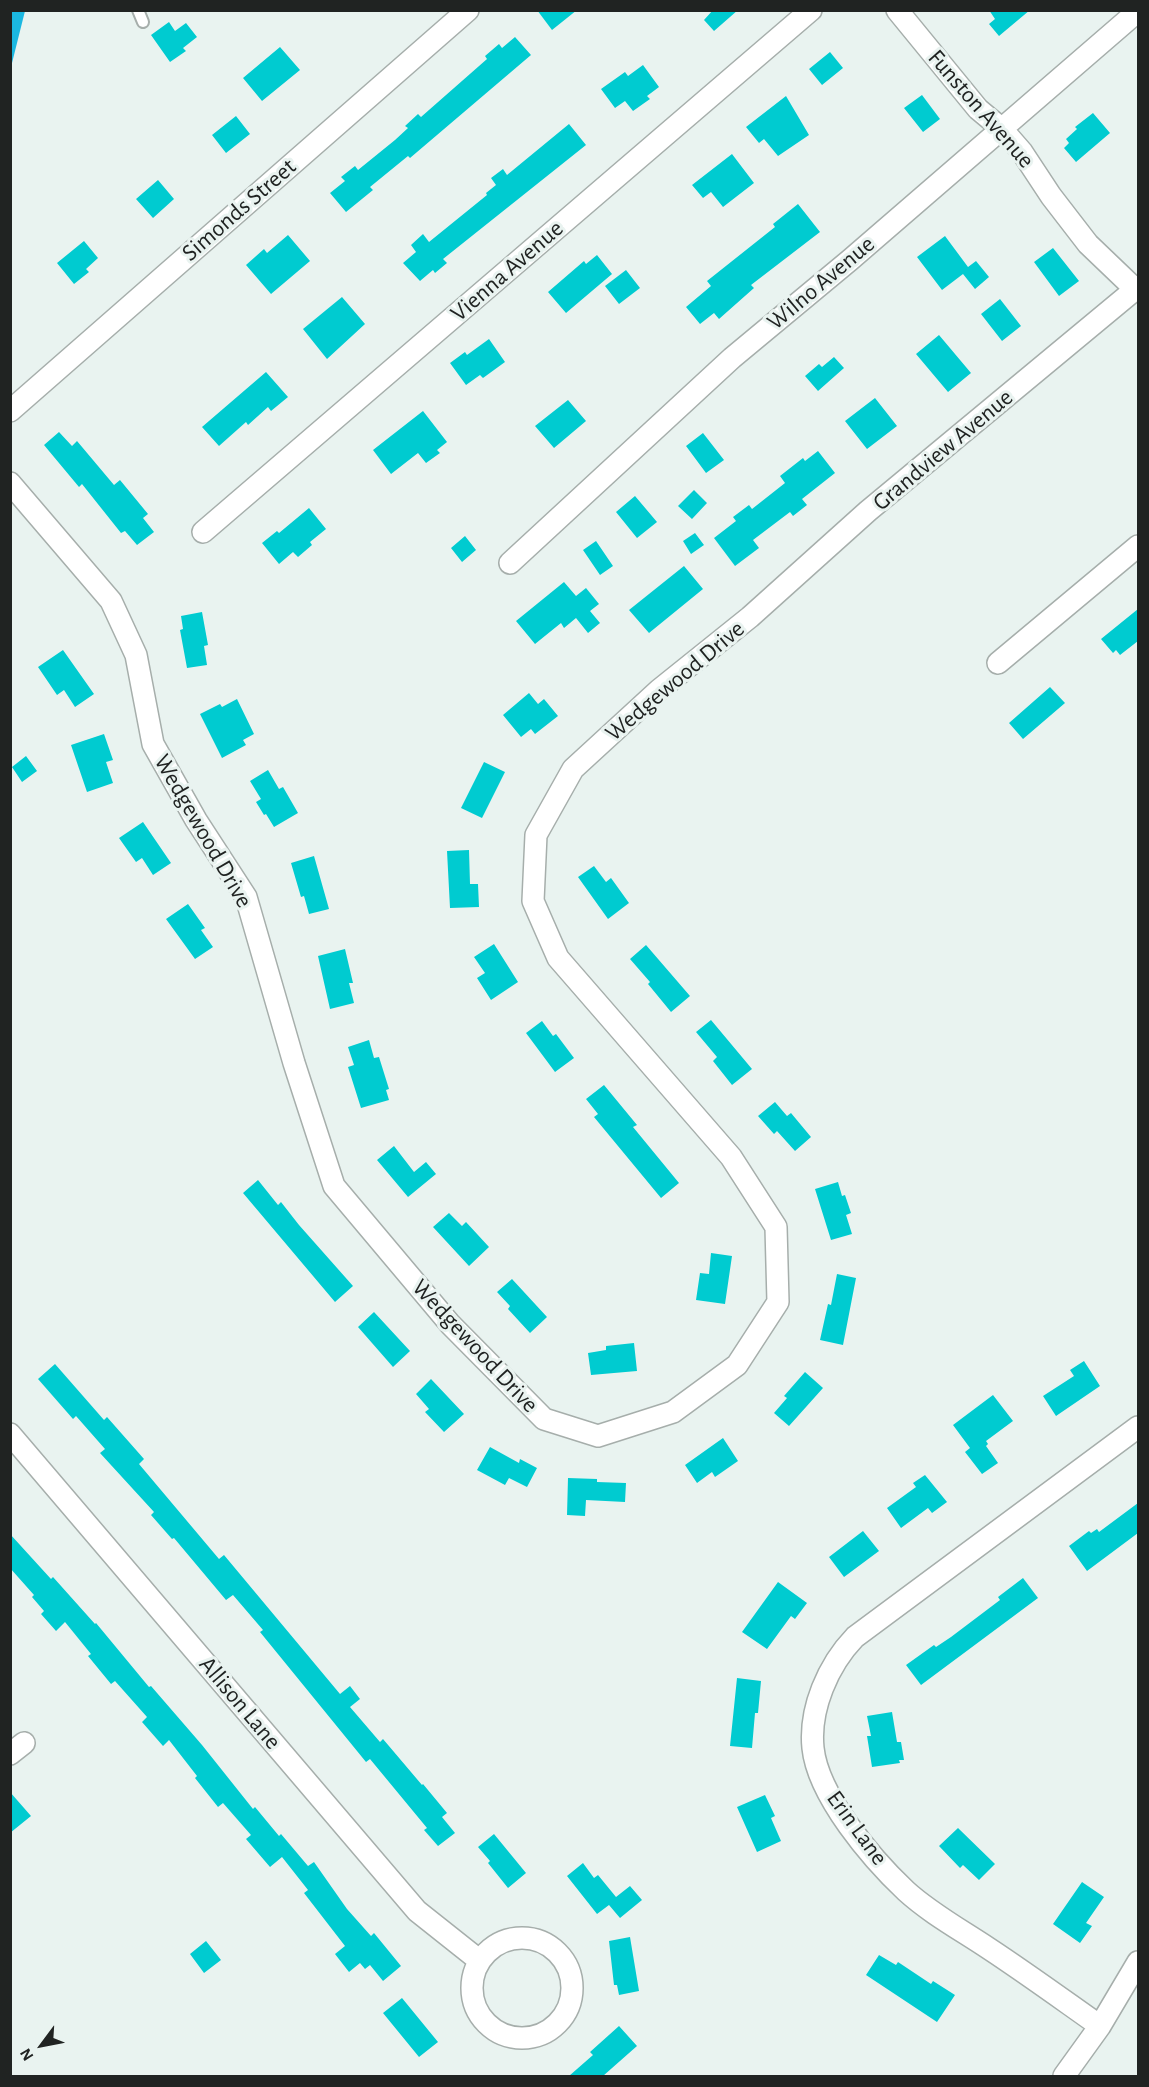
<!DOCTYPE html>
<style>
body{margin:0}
#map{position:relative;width:1149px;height:2087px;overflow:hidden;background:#e9f3f0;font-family:"Alegreya Sans",sans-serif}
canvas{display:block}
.frame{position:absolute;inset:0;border:12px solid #202322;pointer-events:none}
.north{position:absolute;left:12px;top:2015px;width:60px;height:60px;-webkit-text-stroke:4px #e9f3f0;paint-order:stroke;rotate:238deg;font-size:16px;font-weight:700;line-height:24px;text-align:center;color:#202322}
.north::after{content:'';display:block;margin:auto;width:21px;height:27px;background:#202322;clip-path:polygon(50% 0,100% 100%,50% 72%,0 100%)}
</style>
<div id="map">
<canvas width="1149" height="2087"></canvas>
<div class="frame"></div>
<div class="north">N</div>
</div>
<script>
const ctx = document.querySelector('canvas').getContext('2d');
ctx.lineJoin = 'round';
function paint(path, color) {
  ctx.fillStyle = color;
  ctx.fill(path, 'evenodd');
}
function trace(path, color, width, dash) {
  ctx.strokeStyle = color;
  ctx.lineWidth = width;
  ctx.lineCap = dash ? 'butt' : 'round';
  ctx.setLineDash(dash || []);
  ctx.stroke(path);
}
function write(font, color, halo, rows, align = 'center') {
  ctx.font = font + ' "Alegreya Sans",sans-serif';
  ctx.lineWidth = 6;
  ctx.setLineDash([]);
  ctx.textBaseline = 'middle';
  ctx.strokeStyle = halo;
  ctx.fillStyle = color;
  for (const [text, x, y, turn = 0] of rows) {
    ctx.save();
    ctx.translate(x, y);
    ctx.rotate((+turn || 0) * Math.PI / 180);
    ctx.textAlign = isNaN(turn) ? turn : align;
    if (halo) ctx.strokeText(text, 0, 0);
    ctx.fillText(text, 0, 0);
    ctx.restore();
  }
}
paint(new Path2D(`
 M11,10L25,11L11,67L10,11Z`), '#1bb8e1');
paint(new Path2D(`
 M537,10H577L552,30Z
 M713,10H738L714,31L704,20Z
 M989,10H1030L999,36L989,24L995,19Z
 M169,22L175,31L186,23L197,37L183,48L186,51L170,62L151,35Z
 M515,37L531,55L410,158L408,156L370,187L373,190L346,212L330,193L345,181L341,177L355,166L358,170L395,140L408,128L405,126L418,114L421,117L487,59L485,56L499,44L502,48Z
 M280,47L300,70L262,101L243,78Z
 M830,52L843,68L822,85L809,69Z
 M643,65L659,87L647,96L650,99L633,111L625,101L615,108L601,89L625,72L628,76Z
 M922,95L940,119L923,132L904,108Z
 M786,96L809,135L778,156L764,139L759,143L746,127Z
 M1093,113L1110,133L1076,162L1064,148L1069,143L1066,139L1077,129L1075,127Z
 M236,116L250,134L226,153L212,135Z
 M569,124L586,145L443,259L447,263L435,273L433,270L420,281L403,263L416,252L411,245L423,234L429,242L487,195L486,193L496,185L491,178L503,169L507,175Z
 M732,154L754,183L723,207L711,192L703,198L692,185Z
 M158,180L174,199L153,218L136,199Z
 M798,204L820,232L751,285L754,288L719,319L714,313L700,324L686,307L711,286L707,281L775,227L773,224Z
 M288,235L310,261L271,294L246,265L264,249L267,253Z
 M945,236L968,267L976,261L989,277L975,289L963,274L942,290L917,257Z
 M84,241L98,258L86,269L89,272L74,284L57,263Z
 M1053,248L1079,281L1059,296L1034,262Z
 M597,255L612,274L566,313L548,292L584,261L586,264Z
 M626,270L640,288L619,304L605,286Z
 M342,297L365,324L327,359L303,329Z
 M1000,299L1021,326L1002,341L981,314Z
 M939,335L971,373L948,392L916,354Z
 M489,339L505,362L483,378L480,375L466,385L450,363L465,352L467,355Z
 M834,357L844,368L818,391L805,376L819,364L822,367Z
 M266,372L288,397L271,411L268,407L248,425L246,422L219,446L202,427Z
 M875,398L897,426L867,449L845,421Z
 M568,400L586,421L554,448L535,426Z
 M423,411L447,442L437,450L440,453L426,463L418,453L391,474L373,450Z
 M59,432L72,446L77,441L114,485L120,480L148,514L143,518L154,532L137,545L125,531L121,533L82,484L79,487L44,445Z
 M703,433L724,460L706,473L686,446Z
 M818,451L835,473L802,499L807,505L793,516L790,512L753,540L759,548L735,566L714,538L736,521L733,517L749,505L752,509L785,483L780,476L803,458L805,461Z
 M694,490L707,503L692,519L678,506Z
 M635,496L657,522L637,538L616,512Z
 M309,508L326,529L310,542L312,545L298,557L293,552L279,564L262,543L277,531L279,533Z
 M695,533L704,545L691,554L683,541Z
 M465,536L476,550L462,562L451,548Z
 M596,541L613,566L600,575L583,550Z
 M684,566L703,589L649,633L629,610Z
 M564,582L576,596L586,588L599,604L590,611L600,623L588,633L576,618L564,628L561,623L535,644L516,621Z
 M1138,609V641L1120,655L1116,650L1113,653L1101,639Z
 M202,612L208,645L204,646L207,665L187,668L180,630L183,629L181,616Z
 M63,650L94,694L75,707L64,690L57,695L38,667Z
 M1050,687L1065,703L1023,739L1009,723Z
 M529,693L538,704L544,699L558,716L535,734L531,729L521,737L503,715Z
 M237,699L254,734L243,740L246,745L222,758L200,714L220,704L222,707Z
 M104,734L113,760L106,762L113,783L87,792L71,745Z
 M26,756L37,771L22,782L12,767Z
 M484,762L505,772L482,818L461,808Z
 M268,770L279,789L283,787L298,813L274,827L266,814L264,815L256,802L261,799L250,781Z
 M143,822L171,863L153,875L142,858L136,862L119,838Z
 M469,850L470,884H478L479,907L450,908L447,851Z
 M314,856L329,909L309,914L304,896L301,897L291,863Z
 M594,866L606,882L611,878L629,903L608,919L578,877Z
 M188,904L205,928L201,930L213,947L195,959L166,919Z
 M494,944L518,982L491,1000L477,978L485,973L474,957Z
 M646,945L690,996L671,1012L648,984L650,982L630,959Z
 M345,949L353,983H349L354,1003L330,1009L318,956Z
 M711,1020L752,1069L732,1085L713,1061L717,1057L696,1032Z
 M542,1021L553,1036L556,1034L574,1058L555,1072L526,1033Z
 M369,1040L374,1058L379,1057L389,1089L386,1090L389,1100L361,1108L348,1067L354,1065L348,1047Z
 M604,1085L637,1125L633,1127L679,1183L661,1198L594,1117L598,1114L586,1099Z
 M775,1102L787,1116L791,1113L811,1137L795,1151L777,1131L774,1134L758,1116Z
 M394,1146L414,1172L426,1162L436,1174L408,1197L377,1160Z
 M258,1180L278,1205L281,1202L299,1225L353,1286L335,1302L243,1193Z
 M838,1182L842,1196L845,1195L851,1213L846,1215L852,1234L831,1240L815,1189Z
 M449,1213L462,1226L466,1222L489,1247L469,1266L433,1227Z
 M711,1253L732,1256L725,1304L696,1300L700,1273L709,1274Z
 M837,1274L856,1278L843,1345L820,1340L828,1304L831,1305Z
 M512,1279L547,1317L530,1333L508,1309L510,1306L497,1292Z
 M374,1312L410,1351L393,1367L358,1327Z
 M634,1343L637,1371L591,1375L588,1353L606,1350V1346Z
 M1084,1361L1100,1386L1056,1416L1043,1396L1074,1376L1070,1370Z
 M55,1364L104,1420L107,1417L144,1459L139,1464L219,1559L224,1555L340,1694L350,1686L360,1699L350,1707L380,1742L383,1739L422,1785L423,1784L447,1813L442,1817L455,1833L438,1846L424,1830L427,1828L370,1759L366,1762L260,1632L263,1630L233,1595L226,1600L174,1538L172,1539L151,1515L154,1512L100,1453L105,1449L76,1416L73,1419L38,1379Z
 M805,1372L823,1388L789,1426L774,1413L787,1398L784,1396Z
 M431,1379L464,1414L444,1432L425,1412L429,1409L416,1394Z
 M993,1395L1013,1421L986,1441L988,1444L986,1446L998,1463L982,1474L965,1452L970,1448L953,1425Z
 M723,1438L738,1461L715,1477L712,1472L697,1483L685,1465Z
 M490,1447L519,1463L520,1459L537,1468L527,1487L509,1478L505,1485L477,1470Z
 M925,1475L947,1502L932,1513L928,1508L901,1528L887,1508L916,1487L913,1483Z
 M568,1478L597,1479V1482L626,1483L625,1502L586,1500L585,1516L567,1515Z
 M1138,1503V1533L1087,1571L1069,1546L1089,1531L1091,1533L1097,1529L1099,1532Z
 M863,1531L879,1551L844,1577L829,1557Z
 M10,1534L51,1579L53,1577L95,1624L96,1623L149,1687L151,1686L202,1745L253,1809L255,1807L279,1836L281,1834L308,1866L314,1862L347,1909L371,1936L374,1933L401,1966L383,1981L370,1965L365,1969L360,1963L349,1972L335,1954L345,1946L304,1893L308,1890L282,1857L270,1867L246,1839L251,1835L223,1803L218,1807L195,1778L197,1776L169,1740L163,1746L142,1722L147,1717L115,1681L111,1684L88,1656L91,1654L65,1622L56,1631L41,1614L44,1611L32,1597L34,1595L10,1568Z
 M1023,1578L1038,1598L921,1685L906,1665L934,1645L936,1647L951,1637L1000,1600L998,1597Z
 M778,1582L807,1603L795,1619L791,1616L767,1649L742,1632Z
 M737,1678L761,1681L758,1713H755L752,1748L730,1746Z
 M892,1712L897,1742H901L904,1760H899L900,1763L872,1767L867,1736H871L867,1716Z
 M10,1792L31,1816L10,1833Z
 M765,1795L775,1816L771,1818L781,1841L757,1852L737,1807Z
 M958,1828L995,1864L979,1880L963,1865L960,1868L939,1846Z
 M494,1834L526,1873L508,1888L488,1863L490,1861L478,1847Z
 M583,1863L594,1878L598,1875L616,1897L630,1886L642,1900L620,1918L609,1905L597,1914L567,1876Z
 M1082,1882L1104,1897L1086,1923L1092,1926L1080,1943L1053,1924Z
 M630,1937L639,1991L619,1995L617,1985H614L609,1941Z
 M206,1941L221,1960L204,1973L190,1954Z
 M879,1955L896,1965L898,1962L931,1984L933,1981L955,1995L937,2022L866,1975Z
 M402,1998L438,2042L419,2057L383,2013Z
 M619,2026L637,2046L603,2076H569L593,2055L590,2052Z`), '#00cbd0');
const service = new Path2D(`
 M138,10L143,22`);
const minor = new Path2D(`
 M897,10L978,109L1002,129L1022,152L1051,196L1088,244L1135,289
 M10,411L468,10
 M10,483L111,601L136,655L153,744L196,820L246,897L294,1063L334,1186L450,1324L544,1419L598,1436L673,1412L737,1365L778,1302L776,1227L731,1157L558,958L533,901L536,835L573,769L659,690L750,617L868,511L1138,287
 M203,532L811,10
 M510,563L732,358L850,260L1138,11
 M998,663L1138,546
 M10,1434L417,1911L480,1961
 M10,1754L24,1743
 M472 1988a50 50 0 1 1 100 0a50 50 0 1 1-100 0Z
 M1100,2026C1063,2000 1026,1973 988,1948C961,1930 930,1913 906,1891C872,1859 818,1796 813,1748C809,1709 828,1665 855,1637L1138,1427
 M1064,2076L1100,2026L1138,1962`);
trace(service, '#a6aeab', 14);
trace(minor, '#a6aeab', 24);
trace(service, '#fff', 10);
trace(minor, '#fff', 21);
write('24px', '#202322', '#e9f3f0', [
 ["Funston Avenue",981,109,49],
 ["Simonds Street",239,210,-41],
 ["Vienna Avenue",507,271,-41],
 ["Wilno Avenue",821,283,-40],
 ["Grandview Avenue",943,450,-40],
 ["Wedgewood Drive",675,681,-40],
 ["Wedgewood Drive",203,831,60],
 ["Wedgewood Drive",475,1346,47],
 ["Allison Lane",240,1703,50],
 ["Erin Lane",857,1828,54]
]);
</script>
